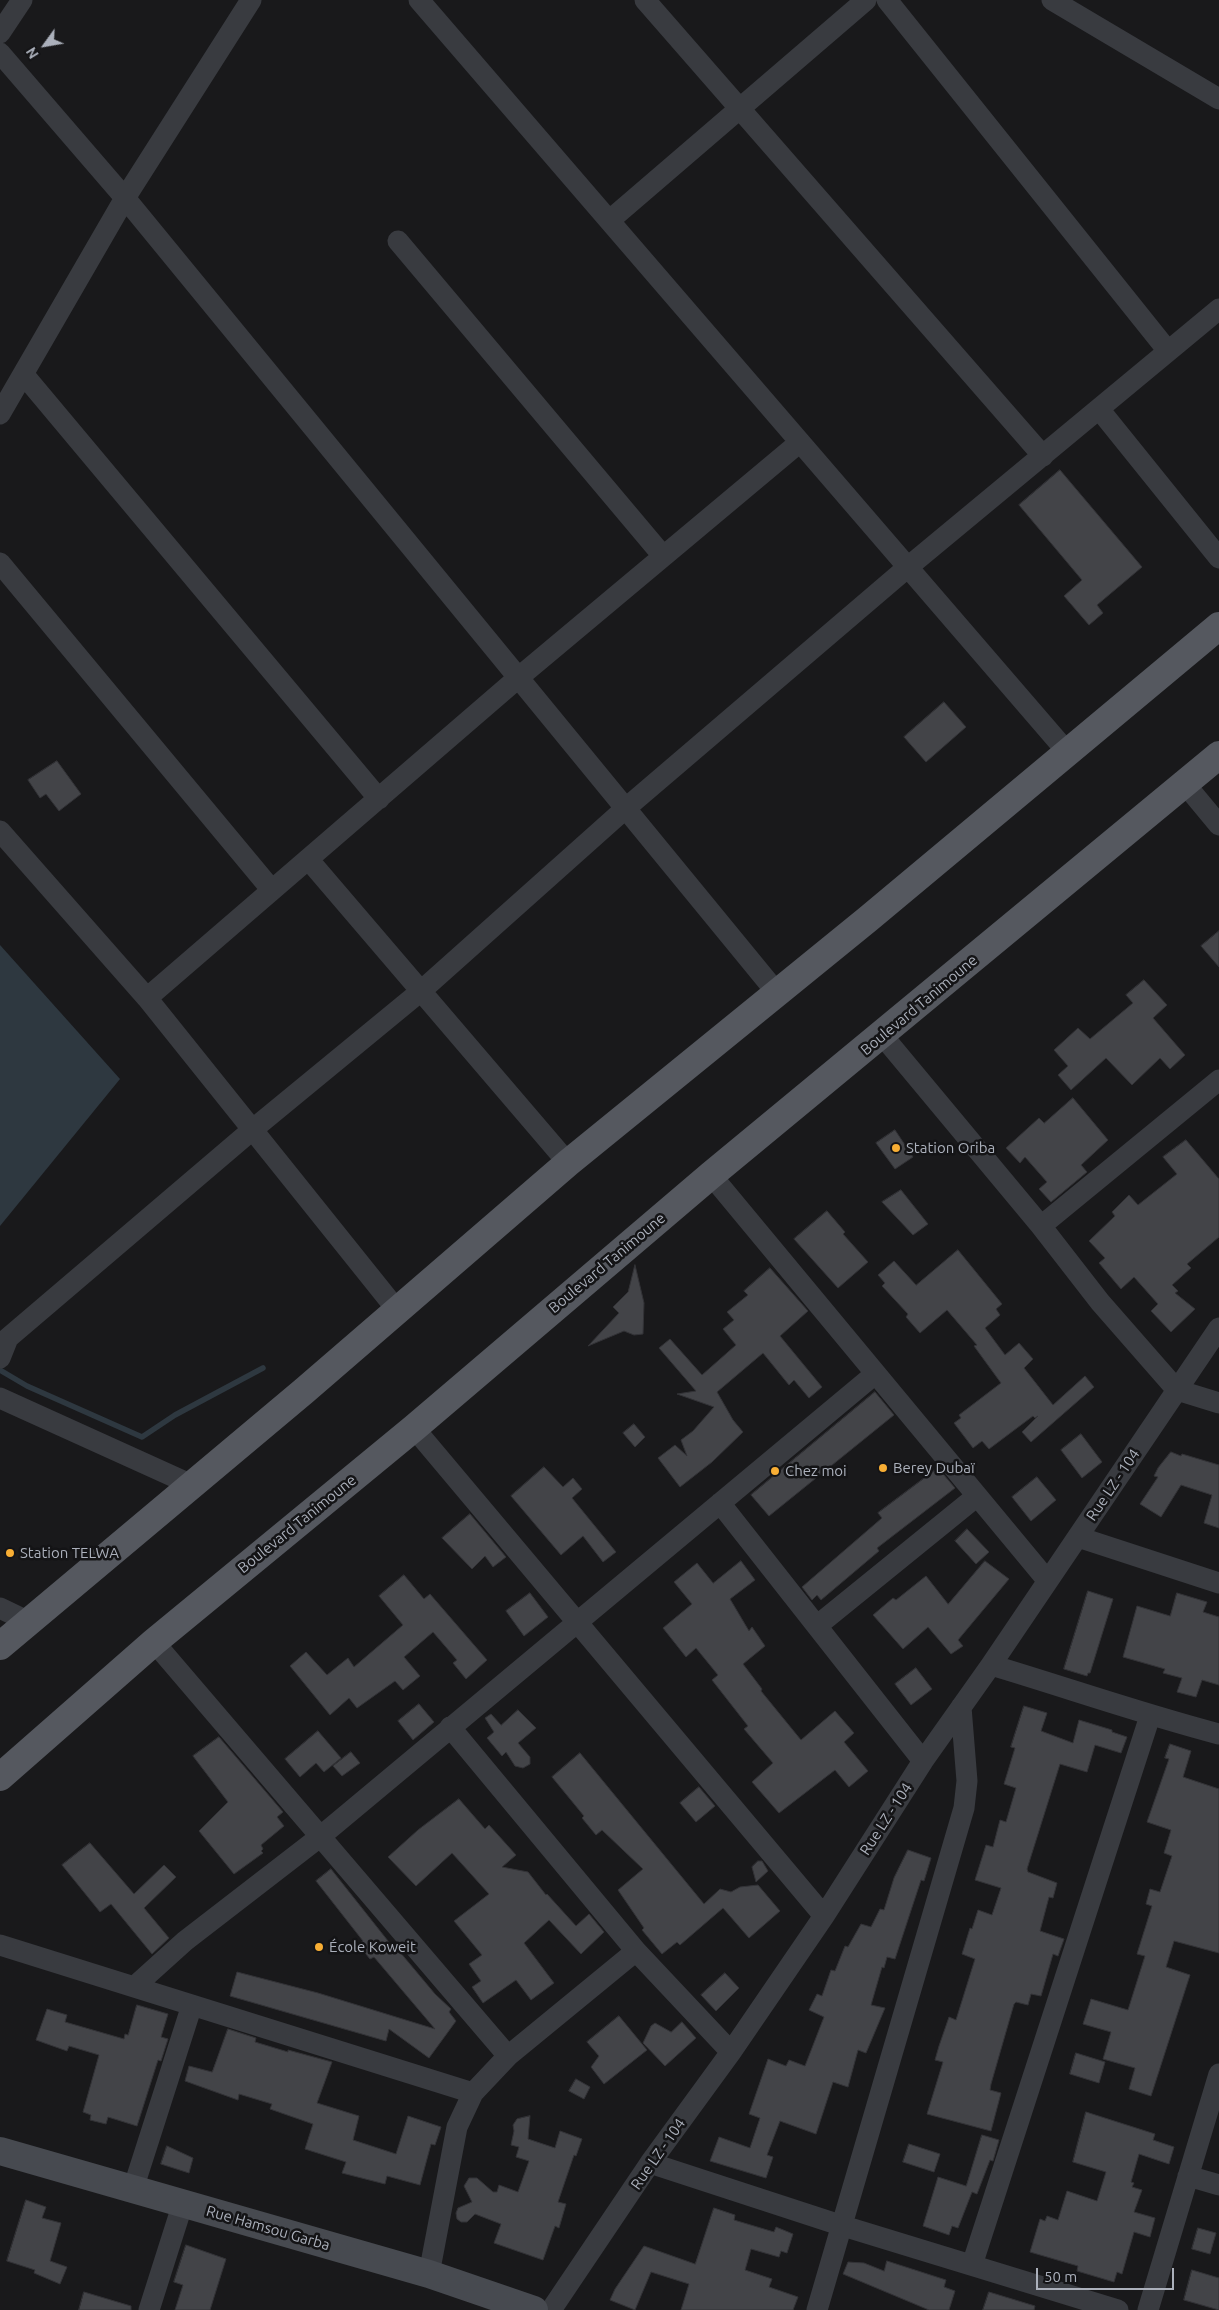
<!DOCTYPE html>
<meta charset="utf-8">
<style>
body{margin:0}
#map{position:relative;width:1219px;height:2310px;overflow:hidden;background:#19191b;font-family:Ubuntu,sans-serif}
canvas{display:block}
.north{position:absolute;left:20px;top:20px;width:50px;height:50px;-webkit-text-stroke:4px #141416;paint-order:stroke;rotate:238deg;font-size:14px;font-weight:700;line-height:20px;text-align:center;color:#abb0bb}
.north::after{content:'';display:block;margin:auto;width:18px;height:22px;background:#abb0bb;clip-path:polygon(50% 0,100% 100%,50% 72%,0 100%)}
.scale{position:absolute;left:1036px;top:2268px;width:138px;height:22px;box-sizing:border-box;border:2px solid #abb0bb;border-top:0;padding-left:6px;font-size:15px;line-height:18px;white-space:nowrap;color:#abb0bb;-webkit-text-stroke:4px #141416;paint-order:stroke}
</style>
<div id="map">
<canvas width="1219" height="2310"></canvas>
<div class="north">N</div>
<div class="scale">50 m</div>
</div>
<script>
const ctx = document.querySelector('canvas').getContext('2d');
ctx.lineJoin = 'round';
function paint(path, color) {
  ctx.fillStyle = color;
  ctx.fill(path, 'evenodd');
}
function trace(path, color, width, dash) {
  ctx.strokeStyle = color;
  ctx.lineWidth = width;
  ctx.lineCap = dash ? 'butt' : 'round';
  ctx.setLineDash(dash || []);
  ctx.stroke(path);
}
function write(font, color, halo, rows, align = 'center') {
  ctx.font = font + ' Ubuntu,sans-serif';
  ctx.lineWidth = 5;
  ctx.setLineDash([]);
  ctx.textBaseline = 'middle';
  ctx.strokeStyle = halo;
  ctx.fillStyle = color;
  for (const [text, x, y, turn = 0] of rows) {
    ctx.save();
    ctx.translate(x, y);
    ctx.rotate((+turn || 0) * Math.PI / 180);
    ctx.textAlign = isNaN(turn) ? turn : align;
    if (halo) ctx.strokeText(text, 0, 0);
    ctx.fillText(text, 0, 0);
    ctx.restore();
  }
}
paint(new Path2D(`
 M0,945L120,1079L0,1226Z`), '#2e3840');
trace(new Path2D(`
 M0,1370L27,1386L142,1437L175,1415L263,1368`), '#2e3840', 5.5);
const building = new Path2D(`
 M1060,470L1142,567L1097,605L1103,613L1089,625L1064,596L1082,580L1019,505Z
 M944,702L966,727L926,762L904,737Z
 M57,761L81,794L59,811L46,794L40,798L28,780Z
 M1219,931V967L1201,946Z
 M1144,980L1167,1005L1153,1018L1185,1055L1170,1069L1160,1058L1132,1085L1106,1058L1071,1090L1058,1075L1068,1066L1054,1050L1078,1028L1090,1039L1133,1003L1126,995Z
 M1073,1098L1108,1140L1081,1165L1087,1172L1051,1202L1039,1189L1047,1182L1025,1157L1020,1163L1006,1148L1039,1118L1044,1123Z
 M895,1130L913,1157L895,1169L876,1143Z
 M1186,1140L1219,1179V1237L1187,1264L1191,1268L1172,1285L1178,1291L1175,1293L1195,1309L1171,1332L1151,1311L1158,1304L1134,1277L1121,1289L1099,1263L1105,1258L1089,1241L1115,1216L1112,1212L1129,1195L1138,1205L1177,1174L1163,1157Z
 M901,1190L928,1224L913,1235L882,1202Z
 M827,1211L845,1232L843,1234L868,1262L838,1288L794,1239Z
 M958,1250L1002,1304L996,1309L1000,1315L985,1328L1005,1355L1019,1343L1033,1359L1024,1368L1053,1405L1085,1376L1094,1387L1031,1442L1022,1432L1038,1416L1035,1418L1033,1416L989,1449L982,1441L973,1448L954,1423L961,1418L959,1415L1001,1383L974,1346L977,1345L947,1310L920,1333L906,1317L908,1314L882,1286L885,1283L878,1275L894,1261L916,1285Z
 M635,1265L644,1303L643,1334L634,1335L624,1331L588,1346L619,1313L613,1307L628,1292Z
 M770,1268L808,1311L780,1336L822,1387L809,1398L794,1380L789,1385L763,1353L717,1392L733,1420L743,1432L712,1462L680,1487L658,1458L675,1445L687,1456L681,1440L693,1431L714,1407L677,1394L696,1391L659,1348L670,1339L702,1375L736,1345L723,1329L734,1320L727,1312L748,1295L744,1291Z
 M875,1392L894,1415L769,1516L751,1495Z
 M634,1424L645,1437L635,1447L623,1433Z
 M1081,1434L1102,1462L1082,1478L1061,1450Z
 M1171,1452L1181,1456L1182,1454L1219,1465V1528L1204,1523L1212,1495L1181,1485L1161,1517L1140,1504L1158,1477L1154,1476L1158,1468Z
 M544,1467L563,1487L573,1478L582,1489L572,1498L616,1552L603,1562L583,1536L561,1555L511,1496Z
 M938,1468L955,1488L877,1548L879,1551L821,1600L817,1595L812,1600L802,1587L882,1518L878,1513Z
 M1037,1477L1056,1500L1031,1521L1012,1497Z
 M470,1514L506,1557L493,1567L485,1556L472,1569L442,1538Z
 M967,1529L989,1552L976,1564L955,1541Z
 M741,1561L755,1580L730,1599L749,1631L752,1627L765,1646L743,1664L762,1689L761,1691L801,1740L835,1711L854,1733L844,1742L868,1771L849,1787L835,1770L779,1813L752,1782L773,1763L744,1729L748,1726L712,1680L718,1675L696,1648L686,1657L663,1628L692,1604L674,1582L697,1563L713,1583Z
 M985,1561L1009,1579L958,1640L963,1646L951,1654L928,1627L903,1649L873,1615L893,1598L896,1600L926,1576L948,1604Z
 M404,1575L424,1599L430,1594L487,1660L466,1679L453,1663L457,1660L433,1632L404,1657L420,1676L403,1690L395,1681L357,1708L349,1698L330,1715L290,1666L306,1652L327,1675L348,1658L354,1667L403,1625L379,1596Z
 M1088,1591L1113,1599L1090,1673H1088L1087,1676L1064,1669Z
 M530,1593L548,1617L524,1636L506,1611Z
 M1177,1593L1207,1602L1203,1612L1219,1617V1685L1202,1680L1196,1697L1177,1692L1182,1678L1163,1673L1165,1669L1123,1657L1137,1606L1170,1616Z
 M916,1668L932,1689L911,1705L895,1684Z
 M419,1704L434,1722L413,1740L398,1721Z
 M1024,1706L1047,1713L1041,1731L1073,1743L1079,1720L1112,1730V1732L1127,1737L1121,1753L1095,1745L1087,1772L1060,1764L1027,1869L1028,1872L1057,1883L1053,1898L1049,1897L1040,1931L1064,1939L1058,1956L1053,1954L1041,1996L1031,1994L1028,2005L1016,2002L1014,2004L991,2084L990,2090L1001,2093L991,2131L927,2114L943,2062L935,2060L939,2046L949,2017L956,2020L975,1959L962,1954L970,1928L972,1929L978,1910L992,1915L1001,1888L975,1880L986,1845L993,1847L1000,1820L1006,1822L1016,1788L1004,1784L1015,1748L1011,1747Z
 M518,1710L536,1728L518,1743L530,1757V1764L523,1768L515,1766L506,1752L502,1756L487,1738L494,1732L485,1718L491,1714L501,1725Z
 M318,1731L341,1758L324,1772L316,1763L300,1777L285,1759Z
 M219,1737L283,1812L277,1817L284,1826L261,1845L263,1849L261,1851L263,1853L234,1874L199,1831L228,1802L193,1756Z
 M1170,1744L1191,1751L1183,1777L1219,1789V1953L1174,1941L1166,1967L1190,1975L1151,2096L1129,2089L1135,2068L1103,2059L1111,2032L1083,2024L1091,1999L1128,2010L1145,1956L1137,1954L1152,1906L1146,1904L1150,1889L1160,1892L1172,1856L1164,1853L1171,1830L1147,1822L1169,1759L1165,1758Z
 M351,1752L360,1763L342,1776L333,1766Z
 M580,1753L704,1904L720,1889L731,1892L740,1887L758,1885L780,1911L749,1938L723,1908L680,1945L677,1942L662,1954L642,1930L644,1928L618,1890L643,1869L602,1830L596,1835L582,1818L584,1816L552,1777Z
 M699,1787L715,1806L696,1822L680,1803Z
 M459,1799L485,1829L489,1825L516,1855L502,1867L528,1872L546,1895L547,1894L576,1926L589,1914L604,1932L581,1954L549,1920L524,1943L554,1983L531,2000L516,1980L483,2003L472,1987L481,1981L469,1964L482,1955L454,1921L489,1894L452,1853L416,1886L388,1857L418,1830Z
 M90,1843L134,1894L164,1865L176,1877L144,1908L169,1938L152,1954L111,1904L100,1912L62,1865Z
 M908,1850L931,1858L924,1881L921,1880L895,1959L887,1957L884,1968L882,1967L871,2005L885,2008L866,2053L858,2050L848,2087L833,2082L816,2134L780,2121L767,2155L773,2157L766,2178L710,2161L719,2137L750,2148L760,2118L749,2114L768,2059L786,2066L789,2060L805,2066L824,2017L809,2010L817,1994L822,1996L831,1970L835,1971L845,1946L848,1947L861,1924L871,1927L880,1909L884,1910L894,1878Z
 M758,1861H762L768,1871L756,1882L752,1867Z
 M331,1869L392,1946L394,1945L435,1994L451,2009L449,2012L456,2021L429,2058L389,2029L386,2041L230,1996L237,1972L318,1993L435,2029L374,1957L370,1959L358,1944L363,1941L316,1881Z
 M725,1973L739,1988L716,2011L701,1995Z
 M137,2005L168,2014L161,2037L168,2039L161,2061L158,2060L137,2126L108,2117L106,2124L90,2120L91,2115L83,2112L99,2055L69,2046L67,2051L36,2040L47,2009L67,2015L65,2022L124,2039L125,2034L128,2035Z
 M619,2016L647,2050L604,2084L591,2067L599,2056L587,2042Z
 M682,2022L696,2038L665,2066L643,2043L651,2026L655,2023L671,2032Z
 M228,2029L256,2038L255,2042L288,2052V2050L332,2062L317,2103L359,2116L353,2140L396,2154L408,2116L441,2127L435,2145L431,2144L420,2185L387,2176L385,2184L342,2173L346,2162L305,2149L313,2124L270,2109L272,2104L239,2094L238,2100L185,2081L189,2066L212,2072Z
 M1076,2053L1105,2062L1099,2083L1070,2074Z
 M576,2079L590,2087L584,2099L569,2091Z
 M1086,2112L1155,2134L1153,2140L1174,2147L1169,2164L1139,2154L1131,2182L1134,2183L1132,2187L1142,2190L1134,2212L1155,2218L1150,2237L1134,2232L1122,2274L1117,2272L1114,2282L1077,2271L1078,2266L1030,2252L1040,2219L1045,2221L1047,2216L1058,2220L1067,2191L1097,2201L1106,2172L1073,2162Z
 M530,2116L528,2139L555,2148L560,2131L582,2139L576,2156L574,2155L558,2202L566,2204L559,2228L555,2226L543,2260L494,2243L501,2224L475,2214L467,2222H461L457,2219L456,2213L458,2208L472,2202L464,2186L469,2178H477L493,2192H497L499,2185L518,2192L529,2161L516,2157L519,2147L511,2145L514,2131L513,2125L517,2119Z
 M982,2135L999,2140L993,2161L990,2160L977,2194L972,2192L958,2228L952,2226L949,2235L923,2226L938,2177L966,2186Z
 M909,2144L940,2154L934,2172L903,2162Z
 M167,2146L193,2158L189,2173L161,2164Z
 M26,2200L46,2207L42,2218L61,2223L50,2261L67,2267L60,2284L34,2273L35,2270L7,2261Z
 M714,2208L735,2215L734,2220L774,2232L776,2227L793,2234L787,2253L781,2251L779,2257L751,2249L745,2270L772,2279L769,2287L798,2297L793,2310H681L689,2284L651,2272L635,2310L610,2300L615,2289L644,2246L695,2264Z
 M1198,2228L1216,2233L1210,2254L1192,2249Z
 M186,2245L226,2259L210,2310H175L183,2285L174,2282Z
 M887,2261L946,2280L944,2287L955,2291L949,2310H929L843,2274L848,2262L864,2263L884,2271Z
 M1192,2270L1219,2278V2310L1184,2300Z
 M84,2292L131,2306V2310H79Z
 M989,2292L1035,2306L1034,2310H983Z`);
paint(building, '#434448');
trace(building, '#333337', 1);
trace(new Path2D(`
 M419,0L1068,753
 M645,0L1043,456
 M887,0L1168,351
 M1052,0L1219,99
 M0,33L22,0
 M0,53L125,198L777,993
 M610,220L866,0
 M398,241L663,556
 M24,375L379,799
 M1099,409L1219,558
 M0,414L125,198L251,0
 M0,563L271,889
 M1185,784L1219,825
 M0,831L147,998L397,1310
 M308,859L568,1163
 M147,998L518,678L800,442
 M882,1035L1041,1226L1100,1302L1177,1390
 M711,1175L1047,1580
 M1041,1226L1219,1080
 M0,1358L8,1338L252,1130L421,991L626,808L908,567L1219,309
 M1177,1390L1219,1403
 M0,1398L192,1485
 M414,1428L824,1916
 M720,1503L923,1761
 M1078,1537L1219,1583
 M0,1608L29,1622
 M818,1625L977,1496
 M154,1642L508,2056
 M991,1665C1068,1688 1142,1714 1219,1734
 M450,1727L636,1951L731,2052
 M0,1945L473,2093
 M134,1987L185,1941L321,1836L875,1374
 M650,2163L840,2225L1118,2310
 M1188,2176L1219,2185
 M133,2189L192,2005
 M972,2265L1150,1716
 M429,2274L457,2127L473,2093L508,2056L636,1951
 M149,2310L183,2203
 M551,2310L650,2163L731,2052L824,1916L923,1761L991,1665L1219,1328
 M817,2310L964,1808L967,1781L961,1707
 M1148,2310L1219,2074`), '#393b40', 21);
trace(new Path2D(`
 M0,2151L429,2274L534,2310`), '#474a50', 28);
trace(new Path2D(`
 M0,1646L304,1391L568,1163L868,919L1219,626
 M0,1777L154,1642L414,1428L711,1175L1219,755`), '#55585f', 28);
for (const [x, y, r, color] of [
 [896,1148,5,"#f8ae34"],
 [883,1468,5,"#f8ae34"],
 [775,1471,5,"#f8ae34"],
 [10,1553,5,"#f8ae34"],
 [319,1947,5,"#f8ae34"]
]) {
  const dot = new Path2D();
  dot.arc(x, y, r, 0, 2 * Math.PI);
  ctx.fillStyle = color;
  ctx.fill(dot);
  trace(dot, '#141416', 2);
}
write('15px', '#abb0bb', '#141416', [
 ["Boulevard Tanimoune",919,1005,-40],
 ["Boulevard Tanimoune",607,1263,-40],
 ["Rue LZ - 104",1113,1485,-56],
 ["Boulevard Tanimoune",297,1524,-39],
 ["Rue LZ - 104",886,1819,-57],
 ["Rue LZ - 104",658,2154,-55],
 ["Rue Hamsou Garba",268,2228,16]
]);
write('15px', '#abb0bb', '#141416', [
 ["Station Oriba",906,1148],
 ["Berey Dubaï",893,1468],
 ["Chez moi",785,1471],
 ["Station TELWA",20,1553],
 ["École Koweit",329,1947]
], 'left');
</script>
